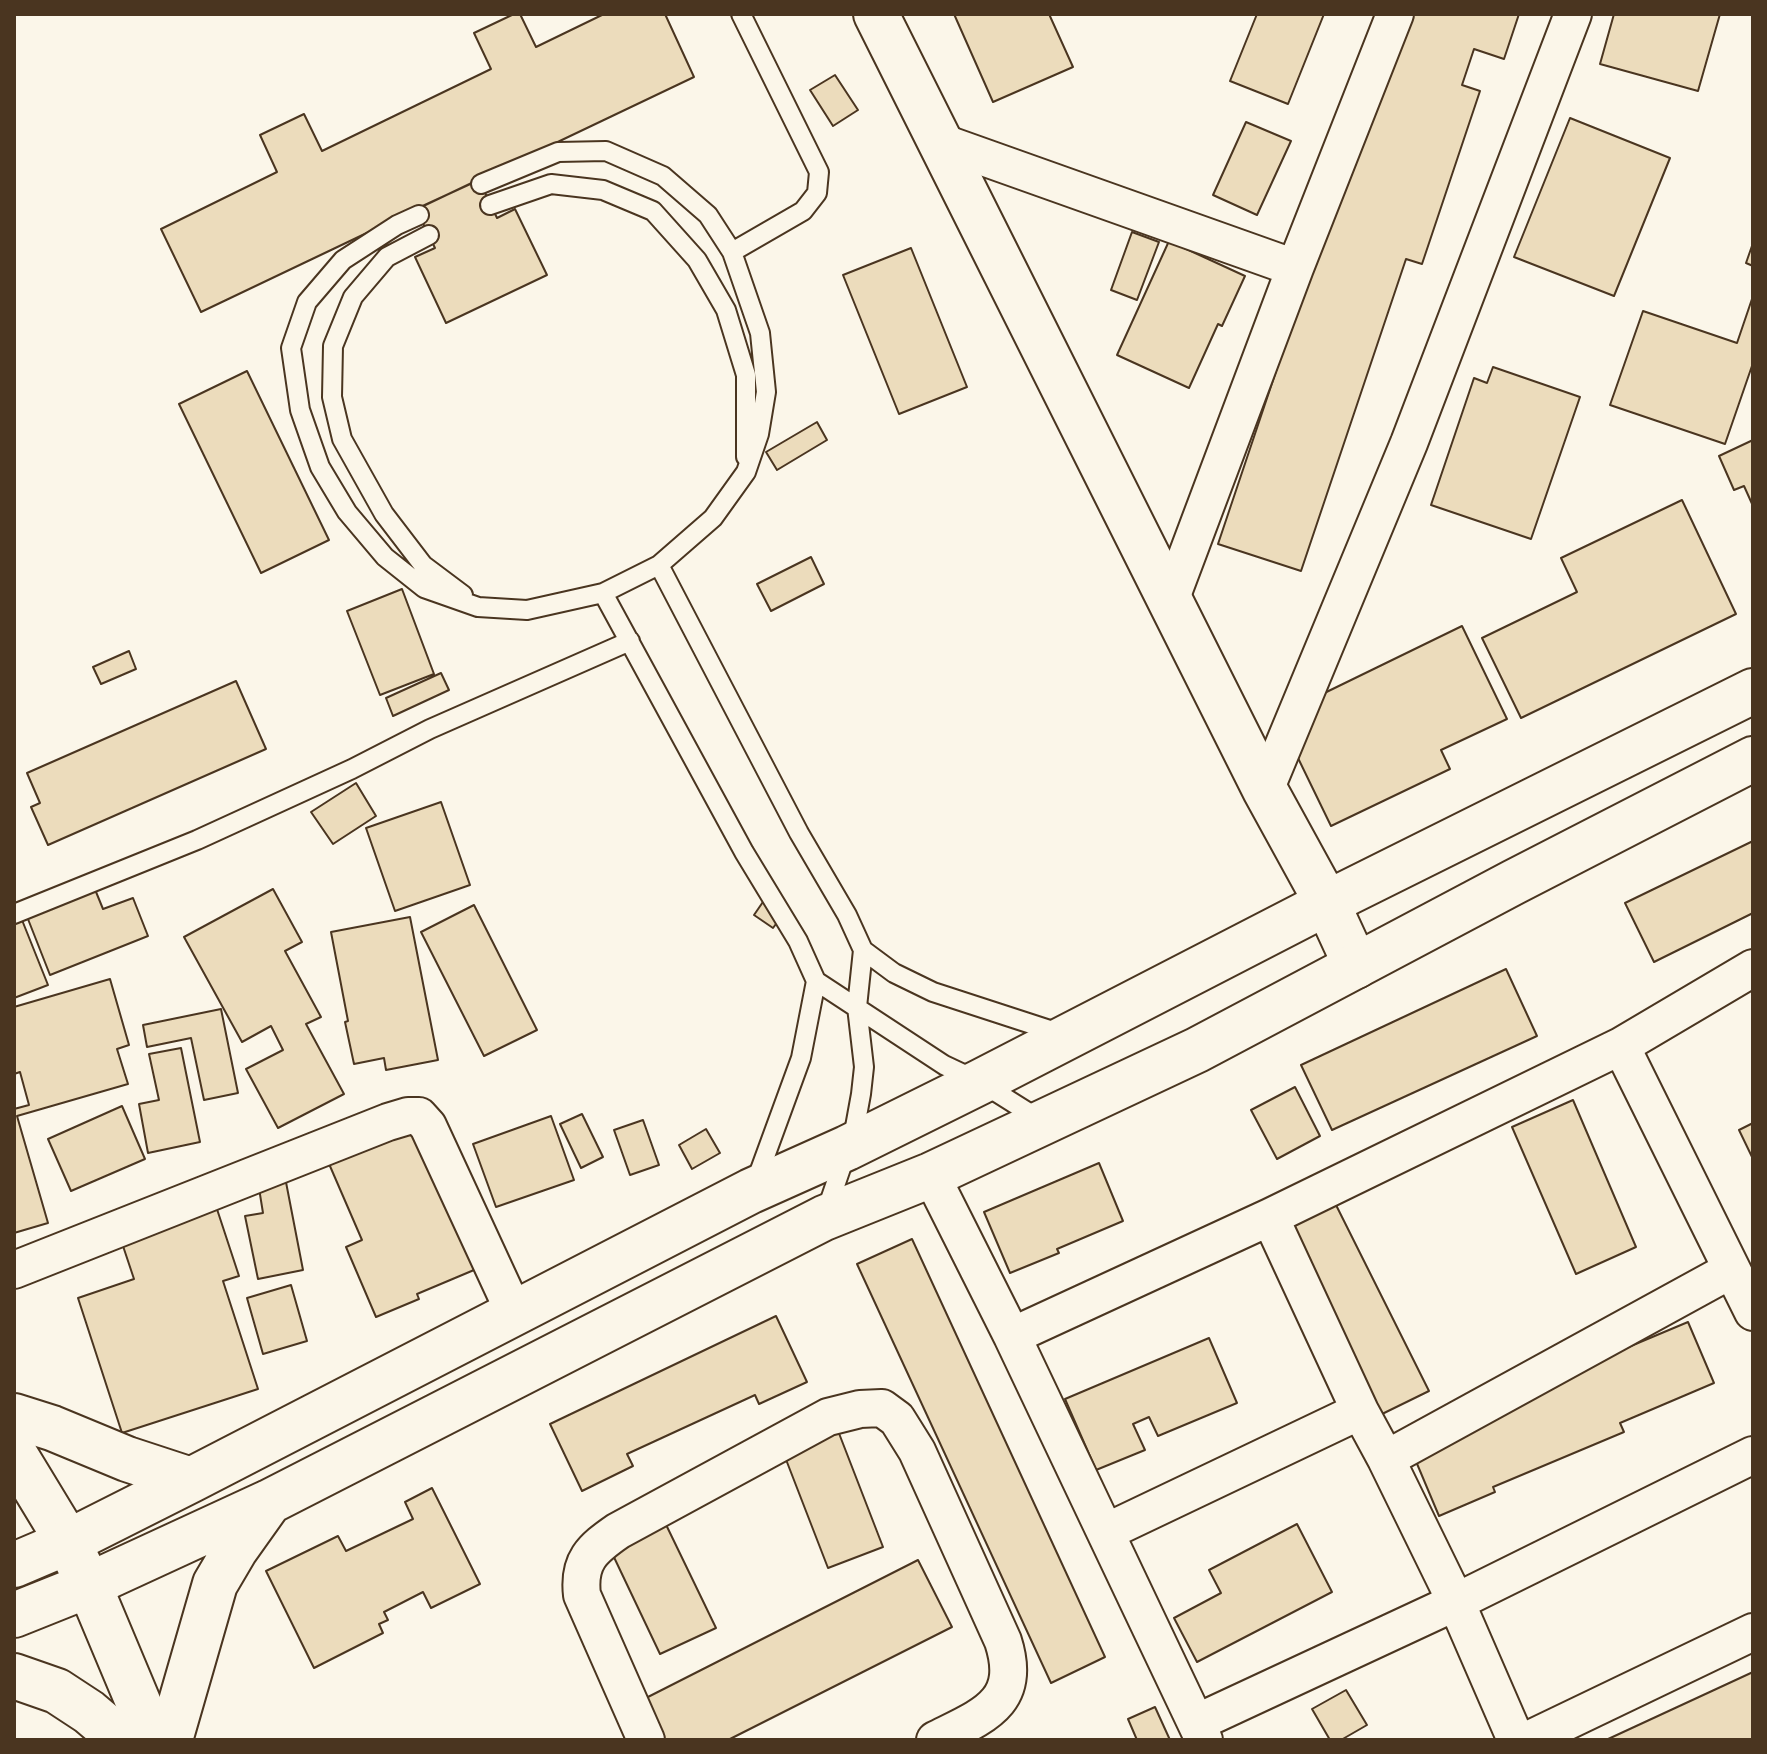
<!DOCTYPE html>
<style>
body{margin:0}
#map{position:relative;width:1767px;height:1754px;overflow:hidden;background:#fbf6e9;font-family:Jost,sans-serif}
canvas{display:block}
.frame{position:absolute;inset:0;border:16px solid #4a3520;pointer-events:none}
</style>
<div id="map">
<canvas width="1767" height="1754"></canvas>
<div class="frame"></div>
</div>
<script>
const ctx = document.querySelector('canvas').getContext('2d');
ctx.lineJoin = 'round';
function paint(path, color) {
  ctx.fillStyle = color;
  ctx.fill(path, 'evenodd');
}
function trace(path, color, width, dash) {
  ctx.strokeStyle = color;
  ctx.lineWidth = width;
  ctx.lineCap = dash ? 'butt' : 'round';
  ctx.setLineDash(dash || []);
  ctx.stroke(path);
}
const building = new Path2D(`
 M514,14H520L536,47L604,14H665L694,77L201,312L161,229L277,172L260,135L304,114L322,151L491,69L474,33Z
 M954,14H1049L1073,67L993,102Z
 M1257,14H1324L1288,104L1230,81Z
 M1396,14H1519L1504,59L1474,49L1462,85L1480,91L1422,264L1406,259L1301,571L1218,544Z
 M1614,14H1720L1698,91L1600,64Z
 M835,75L858,110L833,126L810,90Z
 M1570,118L1670,158L1614,296L1514,257Z
 M1246,122L1291,141L1257,215L1213,195Z
 M479,180L497,218L515,209L547,275L446,323L415,257L435,248L416,209Z
 M1132,232L1159,242L1137,300L1111,290Z
 M1169,241L1245,276L1222,326L1218,324L1189,388L1117,355Z
 M1753,243V266L1746,263Z
 M911,248L967,387L899,414L843,275Z
 M1753,296V363L1725,444L1610,405L1643,311L1737,343Z
 M1493,367L1580,397L1531,539L1431,505L1474,378L1487,383Z
 M247,371L329,540L261,573L179,404Z
 M817,422L827,440L777,470L766,452Z
 M1753,440V506L1744,486L1734,490L1719,456Z
 M1682,500L1736,614L1521,718L1482,638L1577,592L1561,558Z
 M811,557L824,584L771,611L757,584Z
 M402,589L434,674L380,695L347,611Z
 M1462,626L1507,719L1441,750L1450,769L1331,826L1281,723L1308,701Z
 M129,651L136,669L101,684L93,667Z
 M441,673L449,690L393,716L386,698Z
 M236,681L266,749L48,845L31,807L40,803L27,773Z
 M356,783L376,816L333,844L311,812Z
 M441,802L470,885L395,911L366,828Z
 M1753,841V913L1654,962L1625,903Z
 M94,887L103,909L133,898L148,936L50,975L26,914Z
 M273,889L302,942L285,951L321,1017L306,1024L344,1094L278,1128L246,1069L283,1050L271,1026L242,1042L184,937Z
 M767,896L787,909L773,928L754,915Z
 M474,905L537,1030L484,1056L421,932Z
 M410,917L438,1060L386,1070L384,1058L354,1064L345,1022L348,1021L331,932Z
 M22,920L48,985L14,998V923Z
 M1506,969L1537,1036L1332,1130L1301,1065Z
 M110,979L129,1045L117,1049L128,1084L17,1116L48,1223L14,1233V1109L29,1105L20,1072L14,1074V1007Z
 M221,1009L238,1093L204,1100L191,1038L147,1047L143,1025Z
 M181,1048L200,1142L148,1153L139,1104L159,1100L149,1054Z
 M1295,1087L1320,1136L1277,1159L1251,1110Z
 M1573,1100L1636,1247L1576,1274L1512,1127Z
 M122,1106L145,1159L71,1191L48,1139Z
 M408,1106L474,1270L417,1294L419,1299L376,1317L346,1247L362,1240L320,1143Z
 M582,1114L603,1157L581,1168L560,1124Z
 M551,1116L574,1180L496,1207L473,1144Z
 M643,1120L659,1165L630,1175L614,1130Z
 M1753,1123V1159L1739,1130Z
 M706,1129L720,1153L692,1169L679,1145Z
 M1099,1163L1123,1221L1057,1249L1059,1253L1010,1273L984,1212Z
 M285,1177L303,1270L258,1279L245,1216L263,1213L258,1182Z
 M1327,1187L1429,1391L1378,1416L1276,1212Z
 M213,1197L239,1276L223,1281L258,1389L122,1433L78,1298L134,1279L117,1228Z
 M912,1239L1105,1657L1051,1683L857,1264Z
 M291,1285L307,1341L263,1354L247,1298Z
 M776,1316L807,1382L759,1404L755,1395L627,1454L633,1466L582,1491L550,1424Z
 M1688,1322L1714,1383L1620,1423L1624,1432L1493,1487L1495,1492L1439,1516L1407,1440Z
 M1209,1338L1237,1403L1158,1436L1149,1417L1133,1424L1145,1450L1096,1470L1065,1399Z
 M835,1423L883,1547L828,1568L780,1444Z
 M432,1488L480,1584L431,1608L423,1592L384,1612L388,1620L379,1624L383,1633L314,1668L266,1571L338,1536L346,1551L413,1519L405,1502Z
 M657,1506L716,1628L660,1654L602,1532Z
 M1297,1524L1332,1592L1197,1662L1174,1618L1221,1593L1209,1570Z
 M918,1560L952,1627L728,1740H665L644,1699Z
 M1753,1672V1740H1606Z
 M1346,1690L1367,1725L1341,1740H1330L1312,1709Z
 M1155,1707L1170,1740H1137L1128,1719Z`);
paint(building, '#ecdcbc');
trace(building, '#4a3520', 2);
const lane = new Path2D(`
 M490,205L551,184L603,190L653,211L697,260L726,310L746,375V457
 M419,215L397,225L343,260L307,302L291,348L300,410L320,467L347,512L385,557L424,588L478,607L527,610L603,593L659,565L713,518L746,472L759,434L766,392L760,333L732,252L708,215L663,176L606,151L558,152L481,184
 M429,235L387,257L353,297L333,346L332,397L342,439L384,514L423,565L463,595
 M732,252L803,211L817,193L819,172L741,14
 M659,565L799,833L847,915L863,950L857,1007L864,1067L861,1094L855,1127L826,1212
 M603,593L744,852L798,941L816,981L944,1065L980,1082L1042,1121
 M14,914L197,840L352,769L430,729L630,641
 M863,950L894,973L933,992L1062,1034
 M756,1181L801,1058L816,981`);
const street = new Path2D(`
 M938,141L1295,268
 M1171,598L1295,268L1395,14
 M1265,790L1409,443L1573,14
 M1621,1046L1753,1312
 M931,1175L1012,1336L1204,1740
 M1270,1217L1360,1411L1386,1459L1456,1602L1516,1740
 M14,1270L388,1122L408,1116H419L428,1126L514,1312
 M1012,1336L1270,1217L1621,1046L1753,968
 M1386,1459L1731,1270
 M1106,1532L1360,1411
 M1196,1723L1456,1602L1753,1455
 M646,1740L582,1595C578,1561 592,1549 618,1531L828,1417L860,1409L882,1408L897,1419L917,1451L1003,1641C1023,1703 983,1716 935,1740
 M1528,1740L1753,1632`);
const secondary = new Path2D(`
 M876,14L1265,790L1327,903L1356,966
 M14,1453L68,1542L89,1585L154,1740`);
const primary = new Path2D(`
 M14,1416L52,1428L127,1459L191,1480
 M14,1565L68,1542L191,1480L751,1191L847,1148L980,1082L1327,903L1753,691
 M14,1615L89,1585L269,1502L824,1218L931,1175L1197,1050L1514,882L1753,759
 M14,1676L57,1691L89,1712L122,1740
 M170,1740L215,1584L235,1550L267,1505`);
trace(lane, '#4a3520', 22);
trace(street, '#4a3520', 40);
trace(secondary, '#4a3520', 48);
trace(primary, '#4a3520', 48);
trace(lane, '#fbf6e9', 18);
trace(street, '#fbf6e9', 36);
trace(secondary, '#fbf6e9', 44);
trace(primary, '#fbf6e9', 44);
</script>
